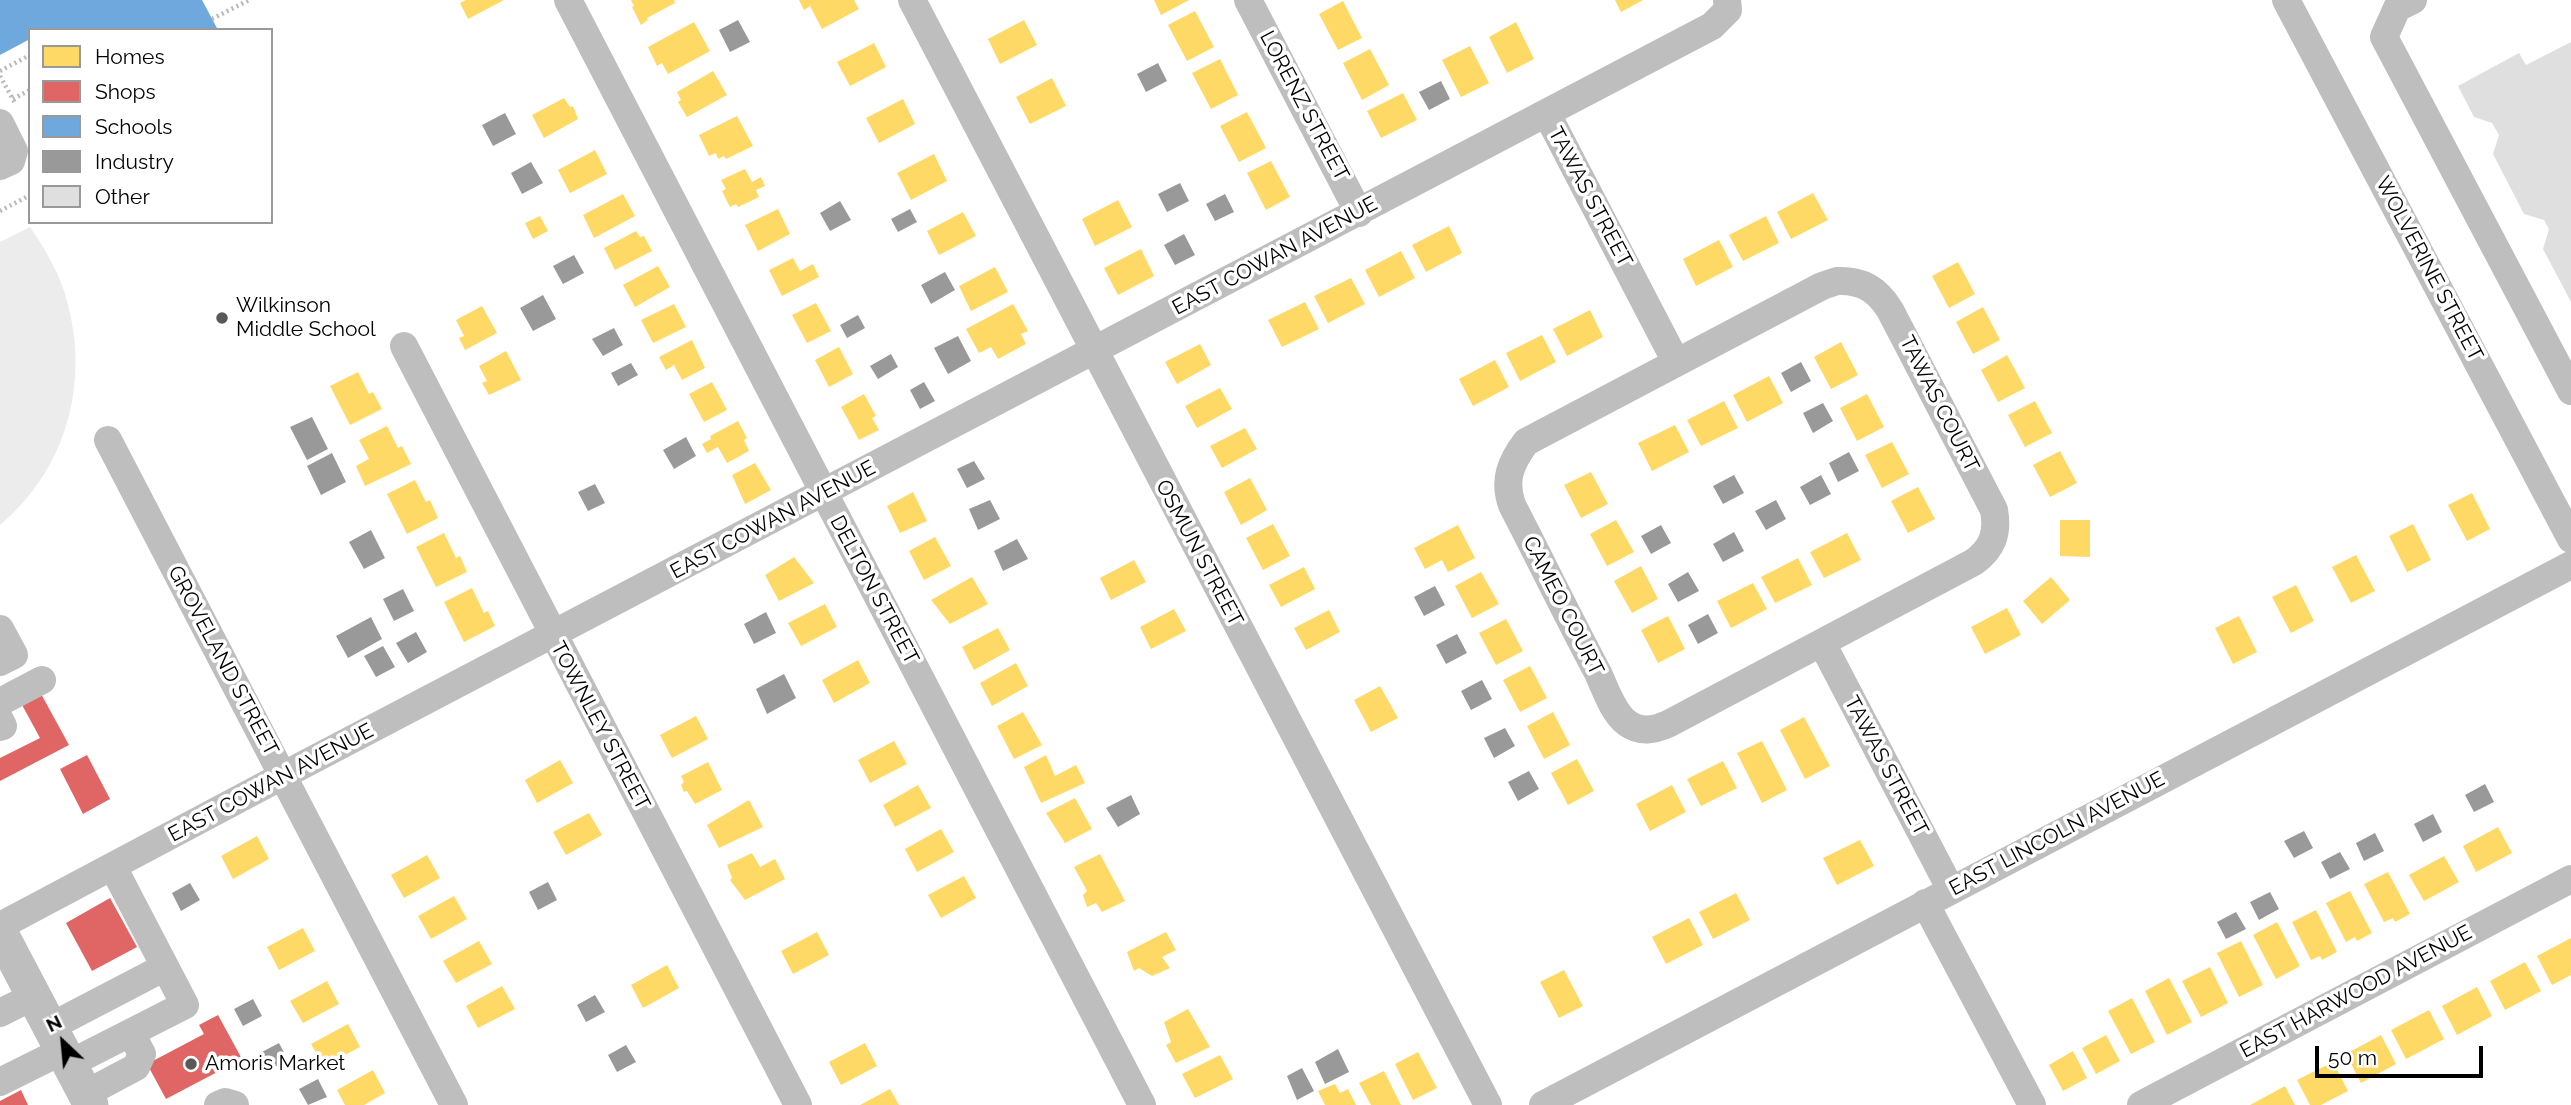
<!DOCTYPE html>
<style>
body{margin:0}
#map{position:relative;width:2571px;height:1105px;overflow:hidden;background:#fff;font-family:Raleway,sans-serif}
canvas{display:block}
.legend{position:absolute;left:28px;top:28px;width:245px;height:196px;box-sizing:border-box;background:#fff;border:2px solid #999;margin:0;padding:9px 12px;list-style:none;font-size:21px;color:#000}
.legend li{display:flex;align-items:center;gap:14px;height:35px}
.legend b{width:35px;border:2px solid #999}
.north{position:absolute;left:28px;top:1007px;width:70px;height:70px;-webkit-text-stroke:5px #fff;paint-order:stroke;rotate:334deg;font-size:19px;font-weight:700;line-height:28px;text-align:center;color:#000}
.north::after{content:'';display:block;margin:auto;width:24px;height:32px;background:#000;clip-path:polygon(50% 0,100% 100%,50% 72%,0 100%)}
.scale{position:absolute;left:2315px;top:1046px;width:168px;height:32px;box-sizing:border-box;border:4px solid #000;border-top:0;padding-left:9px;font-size:21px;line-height:24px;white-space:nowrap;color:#000;-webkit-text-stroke:5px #fff;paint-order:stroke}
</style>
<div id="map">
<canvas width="2571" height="1105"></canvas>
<ul class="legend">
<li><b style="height:19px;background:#ffd966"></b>Homes</li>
<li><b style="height:19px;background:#e06666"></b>Shops</li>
<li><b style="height:19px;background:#6fa8dc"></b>Schools</li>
<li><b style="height:19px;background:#999"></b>Industry</li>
<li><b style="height:19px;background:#dfdfdf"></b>Other</li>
</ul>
<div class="north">N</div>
<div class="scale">50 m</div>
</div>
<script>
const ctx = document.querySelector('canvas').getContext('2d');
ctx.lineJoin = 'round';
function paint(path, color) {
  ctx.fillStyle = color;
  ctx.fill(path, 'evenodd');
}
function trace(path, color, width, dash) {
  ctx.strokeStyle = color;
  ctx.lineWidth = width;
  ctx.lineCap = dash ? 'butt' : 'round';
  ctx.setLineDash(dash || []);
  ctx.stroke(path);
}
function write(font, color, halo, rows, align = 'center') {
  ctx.font = font + ' Raleway,sans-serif';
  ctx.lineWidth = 7;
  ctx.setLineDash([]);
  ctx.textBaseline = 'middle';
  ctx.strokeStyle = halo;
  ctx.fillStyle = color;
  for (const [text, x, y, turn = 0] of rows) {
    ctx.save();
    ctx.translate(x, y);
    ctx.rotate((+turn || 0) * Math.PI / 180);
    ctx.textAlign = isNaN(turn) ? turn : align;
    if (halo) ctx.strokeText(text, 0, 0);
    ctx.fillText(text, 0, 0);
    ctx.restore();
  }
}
paint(new Path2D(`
 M30,227C43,246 55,266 63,288C92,374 70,466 0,525V242Z`), '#ececec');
paint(new Path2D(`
 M466,0H504L468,19L460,3Z
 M631,0H674L675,3L647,18L648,20L641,25L632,7L634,6Z
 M799,0H854L859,9L822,29L810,6L804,10Z
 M1154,0H1189L1161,15Z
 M1615,0H1643L1621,12Z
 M1343,1L1362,38L1338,50L1319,14Z
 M1195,11L1214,47L1187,61L1168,25Z
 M1024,20L1037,45L1000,64L988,39Z
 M694,22L710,51L668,74L662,63L657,66L648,47Z
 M1516,22L1534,59L1507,73L1489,37Z
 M874,43L886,67L850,86L837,62Z
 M1470,46L1489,83L1461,97L1442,60Z
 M1370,49L1389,85L1362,100L1343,63Z
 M1220,59L1238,95L1211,109L1192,73Z
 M713,71L727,95L687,117L678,102L681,100L677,92Z
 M1052,78L1066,106L1030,124L1016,97Z
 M1403,93L1417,120L1381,138L1367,111Z
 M564,98L570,107L573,106L578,119L544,138L532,115Z
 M903,99L915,124L879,143L866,118Z
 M1247,112L1266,148L1239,162L1220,126Z
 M737,116L753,146L726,159L724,156L718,159L716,153L709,156L699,135Z
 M595,150L607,174L570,193L558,170Z
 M934,154L947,181L911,200L897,173Z
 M1271,161L1290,197L1266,210L1247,173Z
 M745,169L752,182L761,177L765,186L756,190L759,197L738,207L736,204L730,207L722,191L726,189L721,180Z
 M1813,193L1828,220L1791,239L1777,212Z
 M623,194L635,216L594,238L583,215Z
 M1118,200L1132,227L1095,246L1082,219Z
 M778,209L790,234L758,251L745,225Z
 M963,212L976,236L939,255L927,231Z
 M540,216L548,231L533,239L525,223Z
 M1766,216L1779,243L1743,261L1729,235Z
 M1449,226L1462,253L1426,272L1412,245Z
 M636,231L640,237L644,236L652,251L615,270L604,248Z
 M1719,240L1733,267L1696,286L1683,259Z
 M1141,249L1154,276L1118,295L1104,268Z
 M1401,251L1415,278L1379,297L1365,270Z
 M793,258L800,271L813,264L819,277L782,296L769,270Z
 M1958,262L1975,294L1949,308L1932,276Z
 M658,266L670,287L635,307L623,285Z
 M995,267L1008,292L971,311L959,286Z
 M1351,278L1365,304L1328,323L1314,296Z
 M1305,302L1319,329L1282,347L1268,320Z
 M816,303L831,331L807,343L792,315Z
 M674,304L686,327L653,343L641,320Z
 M1013,304L1028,331L1021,334L1026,344L998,359L991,347L979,353L966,329Z
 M482,306L497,333L465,350L459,338L464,336L456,320Z
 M1983,307L2000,340L1973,354L1956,322Z
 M1590,310L1603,337L1567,356L1553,329Z
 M1542,335L1556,362L1520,381L1506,353Z
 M692,340L705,368L682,380L674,365L666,370L659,357Z
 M1841,342L1858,375L1831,389L1814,357Z
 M1200,344L1211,365L1177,384L1165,362Z
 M839,347L853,374L829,387L815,360Z
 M506,351L521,380L489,395L482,383L487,381L479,366Z
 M2007,355L2025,388L1998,402L1981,370Z
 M1495,360L1509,387L1473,406L1459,379Z
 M358,372L369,394L373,392L382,409L350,425L330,386Z
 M1769,376L1783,403L1747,422L1733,395Z
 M712,382L727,410L704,422L689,394Z
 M1220,388L1232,409L1197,428L1185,406Z
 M864,394L876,416L872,418L879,430L859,440L841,407Z
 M1867,394L1884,427L1857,441L1840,408Z
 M1724,401L1738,428L1701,446L1687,420Z
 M2035,401L2052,433L2025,447L2008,415Z
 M738,421L747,438L744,440L749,451L727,463L718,447L707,453L702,444L711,439L710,436Z
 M1675,425L1689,452L1652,471L1638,443Z
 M387,426L398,448L402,446L411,464L365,486L356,466L369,459L359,440Z
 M1245,428L1257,449L1222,468L1210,446Z
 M1892,442L1909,474L1882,488L1865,455Z
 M2060,451L2077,483L2050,497L2033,465Z
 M755,463L771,490L745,504L732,475Z
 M1591,472L1608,504L1581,518L1564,485Z
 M1250,478L1267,510L1241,525L1224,492Z
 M415,480L426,502L430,500L438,518L407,534L387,494Z
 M1918,487L1935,519L1908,533L1891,501Z
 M913,492L927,521L900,533L887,506Z
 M2472,493L2490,529L2467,541L2448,505Z
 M1616,520L1634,552L1607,566L1590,534Z
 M2060,520H2090V557L2060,556Z
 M1273,524L1290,556L1263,570L1246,538Z
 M2413,524L2431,560L2407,572L2389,536Z
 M1458,525L1475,558L1448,572L1442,560L1425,569L1414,548Z
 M444,533L456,558L460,556L467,572L436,587L416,547Z
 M1847,533L1861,560L1824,578L1810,552Z
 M935,537L951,566L924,580L909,551Z
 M2356,555L2375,591L2351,603L2332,567Z
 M794,557L814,583L779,601L765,575Z
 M1798,558L1812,585L1775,603L1761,577Z
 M1134,560L1146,582L1111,600L1100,578Z
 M1641,566L1658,599L1632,613L1614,581Z
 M1304,567L1315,589L1281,607L1269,585Z
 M1481,572L1499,604L1472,618L1455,586Z
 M972,577L988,604L950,624L931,600Z
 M2051,577L2070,600L2042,624L2023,601Z
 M1753,583L1767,609L1731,628L1717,601Z
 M2296,585L2314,621L2291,633L2272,597Z
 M472,588L484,613L488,611L495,626L464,642L444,602Z
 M825,604L837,627L801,646L788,623Z
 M2007,608L2021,635L1985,654L1971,627Z
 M1174,609L1186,631L1151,649L1140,627Z
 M1329,610L1340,632L1306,650L1294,628Z
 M1668,616L1685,649L1658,663L1641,630Z
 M2239,616L2257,652L2233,664L2215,628Z
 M1506,619L1523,651L1496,665L1479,633Z
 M998,628L1010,650L974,670L962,647Z
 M858,660L870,683L834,703L822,680Z
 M1016,663L1028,686L992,706L980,683Z
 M1530,666L1547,698L1520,712L1503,680Z
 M1380,686L1398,718L1371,732L1354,700Z
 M1023,712L1042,745L1014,759L997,726Z
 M1553,712L1570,745L1544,759L1527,726Z
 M696,716L708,739L672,758L660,735Z
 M1804,717L1830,766L1805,779L1780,730Z
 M894,741L907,764L870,783L858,760Z
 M1762,741L1787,790L1762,803L1737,753Z
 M1046,755L1055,776L1076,765L1085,783L1041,803L1024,767Z
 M1577,759L1594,791L1568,805L1551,773Z
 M560,760L573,783L537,803L525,780Z
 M1723,761L1737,788L1701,806L1687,779Z
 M708,762L722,790L695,804L687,791L684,792L681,785L684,782L681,776Z
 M918,785L931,808L895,827L883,805Z
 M1672,785L1686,812L1650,831L1636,804Z
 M1075,798L1092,829L1065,843L1046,813Z
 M749,800L763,827L719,848L707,825Z
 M589,813L602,835L566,855L553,832Z
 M2498,827L2512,853L2476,872L2463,846Z
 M941,829L954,852L917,872L905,849Z
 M257,836L269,859L233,879L221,856Z
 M1860,840L1874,866L1837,885L1823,858Z
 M752,853L760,867L775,859L785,879L745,900L730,880L732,878L727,865Z
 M1100,854L1125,901L1102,912L1096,903L1087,907L1083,895L1087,891L1074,867Z
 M427,855L440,878L404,898L391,875Z
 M2444,856L2459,882L2424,901L2409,875Z
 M2388,872L2410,914L2395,922L2393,918L2384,922L2364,884Z
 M964,876L976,898L941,918L928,895Z
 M2350,891L2372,933L2357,941L2355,937L2346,942L2326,903Z
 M1736,893L1750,920L1713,939L1699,912Z
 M454,896L467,919L431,939L418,916Z
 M2316,910L2337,952L2322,960L2320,956L2311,960L2292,922Z
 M1689,918L1703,945L1666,964L1652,937Z
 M2277,922L2300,966L2276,979L2253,935Z
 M303,928L315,951L279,970L267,947Z
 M817,932L829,955L793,974L781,951Z
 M1166,932L1176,950L1162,957L1170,968L1152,976L1139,968L1134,971L1127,952Z
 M2571,938V975L2552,985L2537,956Z
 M479,941L492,964L456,983L443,961Z
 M2241,941L2263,985L2239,997L2217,953Z
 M2525,962L2541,991L2505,1010L2490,981Z
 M667,965L679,988L643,1008L631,985Z
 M2210,967L2228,1003L2201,1017L2182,981Z
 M1564,970L1583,1006L1559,1018L1540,982Z
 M2169,978L2192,1022L2167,1035L2145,991Z
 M327,981L339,1004L303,1023L290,1001Z
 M502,986L515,1009L478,1028L466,1006Z
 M2477,987L2492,1016L2457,1035L2442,1006Z
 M2132,998L2155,1042L2131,1054L2108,1011Z
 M1188,1009L1210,1047L1176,1063L1166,1045L1171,1042L1164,1022Z
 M2429,1010L2444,1039L2406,1059L2391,1030Z
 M348,1024L360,1047L324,1066L311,1044Z
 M2106,1035L2120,1061L2096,1074L2082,1048Z
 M2381,1035L2396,1064L2361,1083L2346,1054Z
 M865,1043L877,1066L841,1085L829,1062Z
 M2073,1051L2087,1078L2063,1091L2049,1065Z
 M1418,1052L1437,1088L1413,1100L1395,1064Z
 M1220,1055L1233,1079L1195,1098L1182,1074Z
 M2333,1062L2348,1091L2321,1105H2310L2297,1080Z
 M373,1070L385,1093L364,1105H345L337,1090Z
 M1384,1071L1401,1105H1371L1359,1083Z
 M1335,1084L1340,1093L1348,1089L1356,1105H1325L1318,1091Z
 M2285,1086L2295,1105H2250Z
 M890,1089L899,1105H860Z`), '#ffd966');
paint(new Path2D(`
 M40,692L69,745L0,781V758L40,738L21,703Z
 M87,755L110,799L83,814L60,769Z
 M110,898L137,947L92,971L66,923Z
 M218,1015L242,1059L166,1099L147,1064L204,1034L199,1025Z
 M21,1090L28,1105H0V1101Z`), '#e06666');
paint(new Path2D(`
 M0,0H202L218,30H30V39L0,55Z`), '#6fa8dc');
paint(new Path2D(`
 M738,20L750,42L730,52L719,30Z
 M1158,63L1167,81L1146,92L1137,74Z
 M1441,81L1450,99L1429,110L1419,92Z
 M505,113L516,134L493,146L482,125Z
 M531,162L543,183L522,194L511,173Z
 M1180,183L1189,201L1167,212L1158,194Z
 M1225,194L1234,212L1215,221L1206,204Z
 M840,201L851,220L830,231L820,213Z
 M910,209L917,222L898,232L891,219Z
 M1184,234L1195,255L1175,265L1164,245Z
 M574,255L584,273L563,284L553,266Z
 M945,272L955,290L931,304L921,285Z
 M543,295L556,319L533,331L520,308Z
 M858,315L865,328L847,338L840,325Z
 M614,328L623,345L603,356L592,339Z
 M958,336L971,361L948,374L934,348Z
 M891,354L898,367L878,379L870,366Z
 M1801,362L1811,381L1791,392L1781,373Z
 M631,363L638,375L618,386L611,373Z
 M924,382L935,401L920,409L910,390Z
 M1823,403L1833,421L1813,433L1803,413Z
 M312,417L328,449L307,460L290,427Z
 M686,437L696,456L674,469L663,450Z
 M1849,452L1859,471L1838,482L1829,463Z
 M332,453L346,482L321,495L307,466Z
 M974,461L985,479L967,488L957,469Z
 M1734,475L1744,493L1723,504L1713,486Z
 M1821,475L1831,494L1810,505L1800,487Z
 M595,484L605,503L588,511L578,492Z
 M990,500L1000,519L978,530L969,509Z
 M1776,500L1786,519L1766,530L1755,511Z
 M1661,525L1671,543L1651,554L1641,536Z
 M371,530L385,558L364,569L349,542Z
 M1734,532L1744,551L1723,562L1713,544Z
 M1017,539L1028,559L1003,571L994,551Z
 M1688,572L1699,591L1678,602L1668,584Z
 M1435,586L1445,605L1424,616L1414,597Z
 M403,589L414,611L394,621L383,599Z
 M766,612L776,633L754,644L744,624Z
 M1708,614L1718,633L1698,644L1688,625Z
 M371,617L382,639L348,658L336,636Z
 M416,632L427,652L408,663L396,643Z
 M1457,634L1467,653L1446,664L1436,645Z
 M383,646L395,667L376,677L364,656Z
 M784,674L796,698L767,714L756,689Z
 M1482,680L1492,699L1471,710L1461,691Z
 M1505,728L1515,746L1494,758L1484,738Z
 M1529,771L1539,789L1518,801L1508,782Z
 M2485,784L2494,802L2474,812L2465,795Z
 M1131,795L1140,814L1118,827L1106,808Z
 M2433,814L2442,832L2423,842L2414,824Z
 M2304,831L2313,848L2294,858L2284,841Z
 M2375,833L2384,851L2364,861L2356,843Z
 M2340,852L2350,869L2330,879L2321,862Z
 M548,882L557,900L538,910L529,892Z
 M190,883L200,900L181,911L172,893Z
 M2270,892L2279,909L2259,920L2250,902Z
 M2236,912L2246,929L2226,939L2217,922Z
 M595,995L605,1012L586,1022L577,1005Z
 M253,999L262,1016L243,1026L234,1009Z
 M279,1043L288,1060L269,1070L260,1053Z
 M626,1045L636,1062L617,1072L608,1055Z
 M1338,1049L1349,1072L1325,1084L1315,1062Z
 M1302,1068L1314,1091L1297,1100L1287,1076Z
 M318,1079L327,1097L308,1105L299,1089Z`), '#999');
paint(new Path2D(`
 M2571,42V302L2543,249L2549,229L2544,220L2524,214L2493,154L2499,135L2492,123L2474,117L2458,86L2519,53L2526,65Z`), '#dfdfdf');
trace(new Path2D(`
 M212,19L249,0
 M0,71L30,55
 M0,76L15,103
 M13,99L30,90
 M0,211L30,195`), '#b9b9b9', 4.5, [2, 3.5]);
trace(new Path2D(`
 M568,0L1142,1105
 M912,0L1488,1105
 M1248,0L1359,213
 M2286,0L2571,539
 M2413,0L2397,8L2384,37L2571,391
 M1547,114L1676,362
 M0,123L14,151L11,161L0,166
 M1837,281C1862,280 1877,289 1890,310L1994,510C1998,533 1993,548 1974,562L1668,724C1654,730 1641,733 1627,723C1613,713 1605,688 1598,673C1568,617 1541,561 1512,505C1503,480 1511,462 1526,442L1822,286Z
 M404,346L798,1105
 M108,440L454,1105
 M0,629L14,655L0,662
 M1822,643L1951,890
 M0,702L42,680
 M0,720L3,726L0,727
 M1925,903L2032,1105
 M0,926L301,766L1712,26L1728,10L1727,0
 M0,1013L34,996
 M50,1027L165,967
 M69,1064L185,1005L113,867
 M0,1082L62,1051
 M85,1094L136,1067L142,1054L131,1033
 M218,1105L225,1102L235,1105
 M1543,1105L2571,565
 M2141,1105L2571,879`), '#bebebe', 28);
trace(new Path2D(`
 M0,932L91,1105`), '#bebebe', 35);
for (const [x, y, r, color] of [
 [222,318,7,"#595959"],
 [191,1064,7,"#595959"]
]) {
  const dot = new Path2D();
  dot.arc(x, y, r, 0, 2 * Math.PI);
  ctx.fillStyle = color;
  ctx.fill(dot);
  trace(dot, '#fff', 2.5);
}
write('21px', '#000', '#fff', [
 ["LORENZ STREET",1304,106,62],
 ["TAWAS STREET",1590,197,62],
 ["EAST COWAN AVENUE",1275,256,-28],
 ["WOLVERINE STREET",2429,269,62],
 ["TAWAS COURT",1939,404,63],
 ["EAST COWAN AVENUE",773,520,-28],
 ["OSMUN STREET",1199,553,62],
 ["DELTON STREET",874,590,62],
 ["CAMEO COURT",1563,606,63],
 ["GROVELAND STREET",223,661,62],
 ["TOWNLEY STREET",600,726,62],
 ["TAWAS STREET",1886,766,62],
 ["EAST COWAN AVENUE",271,783,-28],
 ["EAST LINCOLN AVENUE",2057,834,-28],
 ["EAST HARWOOD AVENUE",2356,992,-28]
]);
write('21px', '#000', '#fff', [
 ["Wilkinson",236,306],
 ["Middle School",236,330],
 ["Amoris Market",205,1064]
], 'left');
</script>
